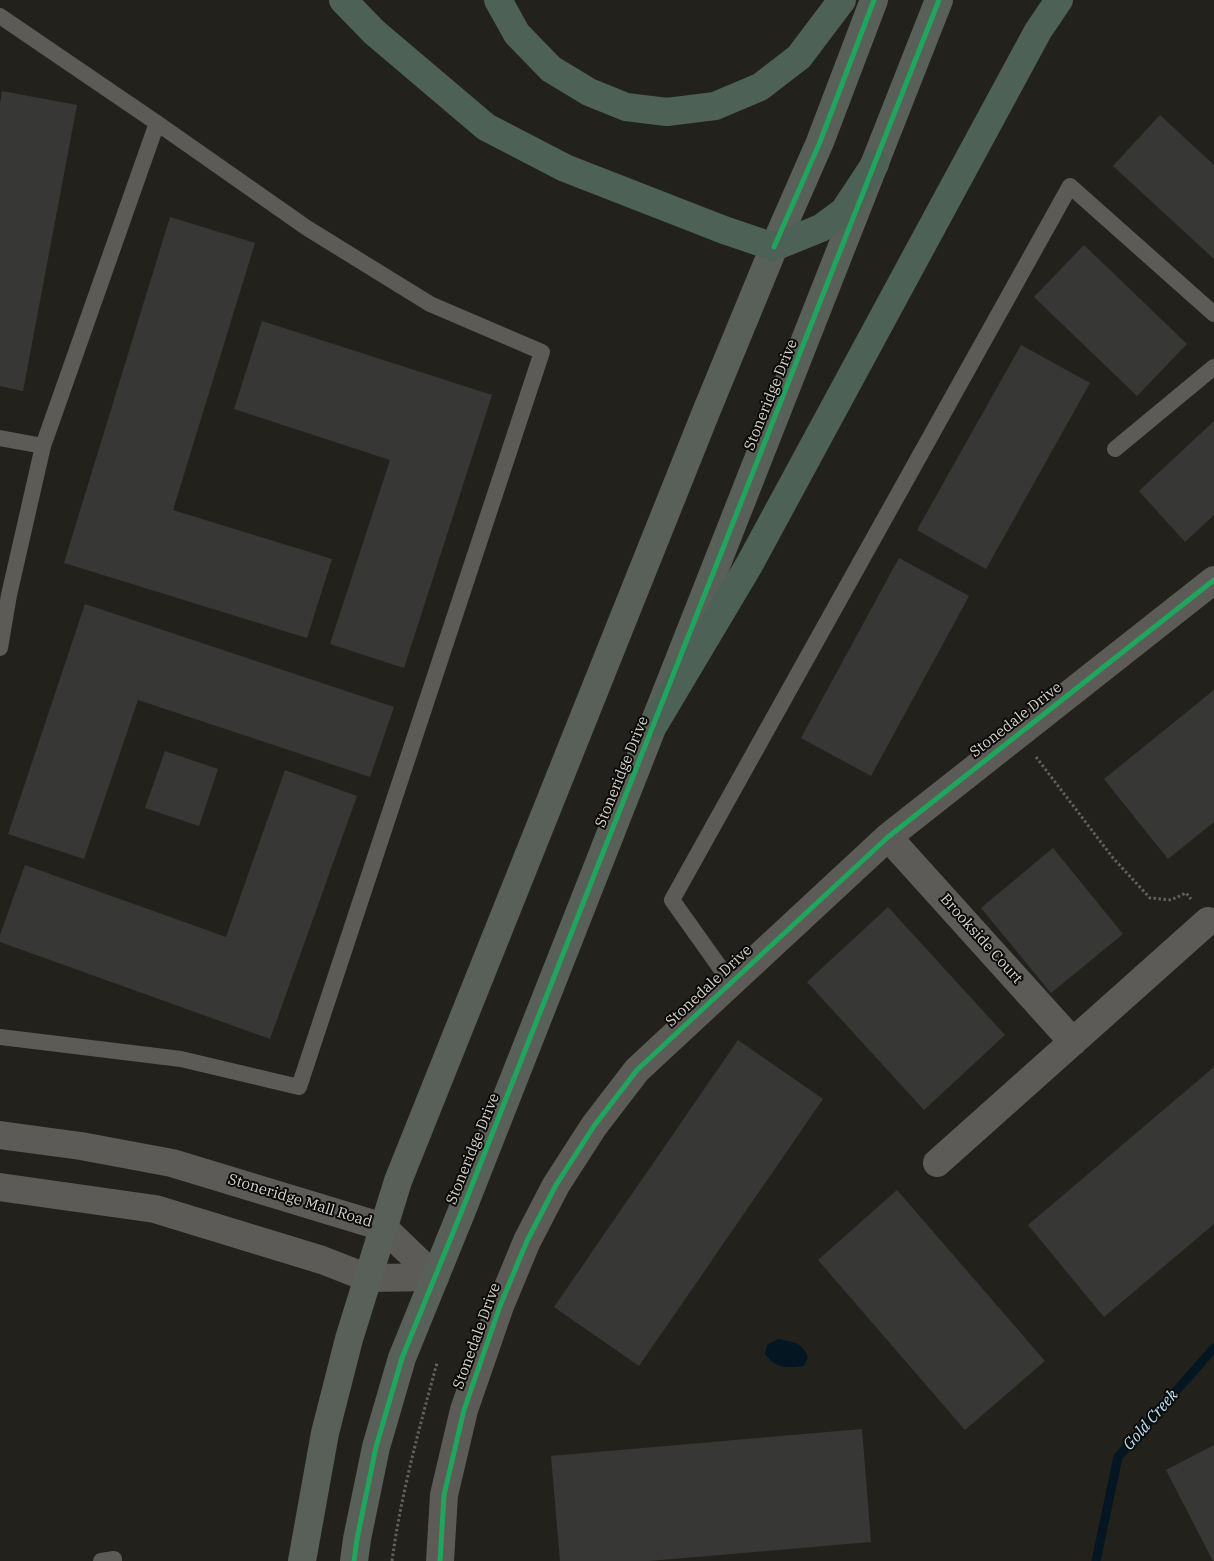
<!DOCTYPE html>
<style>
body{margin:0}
canvas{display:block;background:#22211c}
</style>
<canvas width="1214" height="1561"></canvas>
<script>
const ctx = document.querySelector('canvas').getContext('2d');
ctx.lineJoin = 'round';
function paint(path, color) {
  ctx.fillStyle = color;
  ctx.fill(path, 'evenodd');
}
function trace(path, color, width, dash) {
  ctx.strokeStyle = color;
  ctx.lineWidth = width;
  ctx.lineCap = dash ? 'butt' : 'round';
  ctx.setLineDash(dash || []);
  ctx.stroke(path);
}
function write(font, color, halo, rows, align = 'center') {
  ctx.font = font + ' "IBM Plex Serif",serif';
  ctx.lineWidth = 4;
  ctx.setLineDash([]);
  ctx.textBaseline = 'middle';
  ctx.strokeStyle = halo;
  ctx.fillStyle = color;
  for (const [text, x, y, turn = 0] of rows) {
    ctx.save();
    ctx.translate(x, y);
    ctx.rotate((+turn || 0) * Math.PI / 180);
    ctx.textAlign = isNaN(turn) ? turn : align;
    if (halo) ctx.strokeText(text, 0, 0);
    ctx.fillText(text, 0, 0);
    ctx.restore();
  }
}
paint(new Path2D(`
 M778,1339C793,1342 802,1342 808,1357L804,1366C786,1368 776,1369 765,1354L767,1345Z`), '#031621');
trace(new Path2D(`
 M1096,1561L1118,1457L1214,1348`), '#031621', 9);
paint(new Path2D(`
 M2,91L77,105L23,391L0,386V104Z
 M1160,115L1214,165V259L1113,166Z
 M170,217L255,243L173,510L332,559L307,638L64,563Z
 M1084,245L1187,344L1137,396L1034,297Z
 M262,321L492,395L404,668L330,644L390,460L234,409Z
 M1021,345L1090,383L986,569L917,530Z
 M1214,421V515L1185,542L1139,491Z
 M899,558L969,596L871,776L801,738Z
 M85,604L394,707L370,777L138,700L84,859L8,834Z
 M1214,690V822L1168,859L1104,779Z
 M165,751L218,769L199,826L145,808Z
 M285,770L357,796L270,1039L0,942V935L25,865L226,937Z
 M1053,848L1123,934L1051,993L981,908Z
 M888,907L1005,1035L924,1110L807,982Z
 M738,1040L823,1099L639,1366L554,1307Z
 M1214,1067V1224L1104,1317L1028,1225Z
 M897,1190L1045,1361L965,1430L818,1260Z
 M862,1429L871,1542L649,1561H560L551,1456Z
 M1214,1445V1561H1213L1166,1470Z`), '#373736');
trace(new Path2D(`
 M1036,757L1113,858L1150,898L1171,900L1186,893L1191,899
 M392,1561C401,1494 419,1429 437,1363`), '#61605d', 3, [2.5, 2.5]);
trace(new Path2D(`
 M0,16L157,123L307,228L430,304L542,352L299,1087L181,1059L0,1037
 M0,438L43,446
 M1115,449L1214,367
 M0,648L9,595L43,446L157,123
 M731,983L672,900L1070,186L1214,314
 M101,1561L114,1559V1561`), '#5c5b58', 16);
trace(new Path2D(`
 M888,837L1073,1042
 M0,1135L81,1146L172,1163L383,1227L435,1277
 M937,1163L1208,921
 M0,1187L155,1209L322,1260L368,1278L435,1277
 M440,1561L444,1495L464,1410L500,1306L527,1241L556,1185L594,1126L637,1070L888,837L1214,580`), '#5c5b58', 28);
trace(new Path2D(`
 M302,1561L325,1433L349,1339L398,1181L706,412L774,247L820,142L874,0
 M354,1561L357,1539L376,1447L402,1358L461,1213L939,0`), '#595f59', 28);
trace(new Path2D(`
 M343,0L374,32L486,127L565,168L724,230L774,247L821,228L844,211L875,164
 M498,0L517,34L551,69L589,92L626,107L667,112L715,106L760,87L799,57L842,0
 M655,723L749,565L1038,31L1059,0`), '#4d6156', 28);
trace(new Path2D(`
 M774,247L820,142L874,0
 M354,1561L357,1539L376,1447L402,1358L461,1213L939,0
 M440,1561L444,1495L464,1410L500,1306L527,1241L556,1185L594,1126L637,1070L888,837L1214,580`), '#20a55d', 5);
write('15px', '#d4d3ce', '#0c0b08', [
 ["Stoneridge Drive",771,395,-68],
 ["Stonedale Drive",1016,720,-38],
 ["Stoneridge Drive",622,772,-68],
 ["Brookside Court",981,939,48],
 ["Stonedale Drive",709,986,-43],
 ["Stoneridge Drive",473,1149,-68],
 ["Stoneridge Mall Road",300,1201,17],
 ["Stonedale Drive",477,1336,-70]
]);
write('italic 16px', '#b6e1f9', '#0c0b08', [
 ["Gold Creek",1151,1420,-49]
]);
</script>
